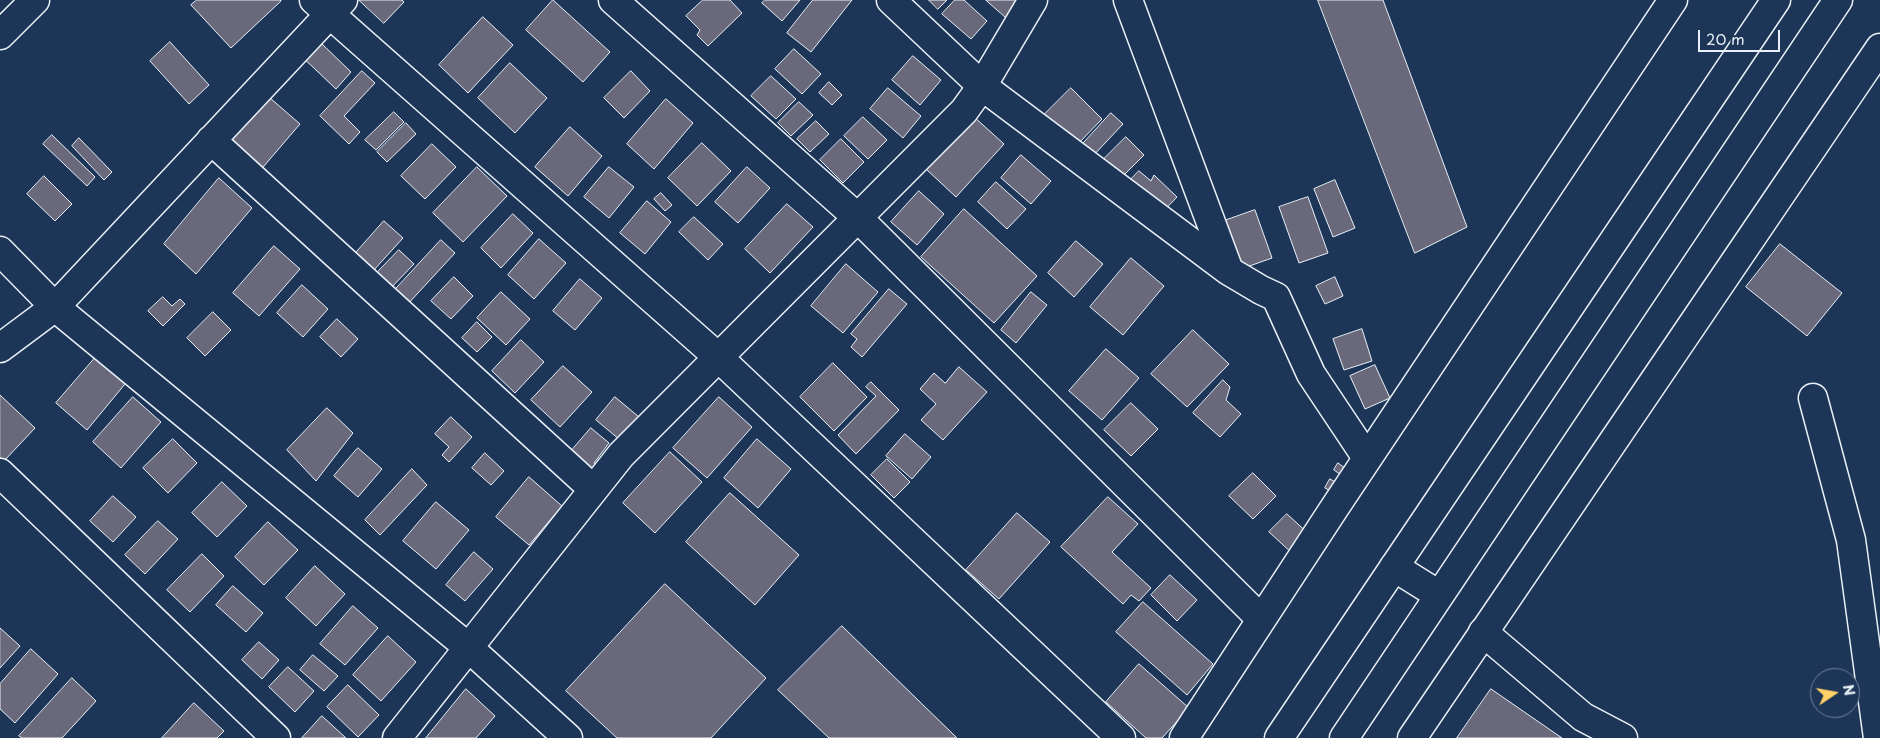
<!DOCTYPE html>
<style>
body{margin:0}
#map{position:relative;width:1880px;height:738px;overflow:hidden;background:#1d3557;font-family:"Playpen Sans",sans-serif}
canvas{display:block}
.north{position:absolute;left:1810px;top:668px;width:50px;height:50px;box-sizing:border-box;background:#1d3557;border:1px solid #6e8097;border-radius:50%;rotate:78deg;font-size:14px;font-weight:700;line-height:20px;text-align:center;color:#e8f1f8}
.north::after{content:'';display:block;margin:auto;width:18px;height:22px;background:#ffd166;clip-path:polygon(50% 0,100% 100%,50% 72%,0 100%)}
.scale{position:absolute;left:1698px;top:30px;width:82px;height:22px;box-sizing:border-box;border:2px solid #e8f1f8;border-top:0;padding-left:6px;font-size:15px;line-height:18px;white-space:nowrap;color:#e8f1f8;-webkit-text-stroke:4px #1d3557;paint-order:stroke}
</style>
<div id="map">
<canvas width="1880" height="738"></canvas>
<div class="north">N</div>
<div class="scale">20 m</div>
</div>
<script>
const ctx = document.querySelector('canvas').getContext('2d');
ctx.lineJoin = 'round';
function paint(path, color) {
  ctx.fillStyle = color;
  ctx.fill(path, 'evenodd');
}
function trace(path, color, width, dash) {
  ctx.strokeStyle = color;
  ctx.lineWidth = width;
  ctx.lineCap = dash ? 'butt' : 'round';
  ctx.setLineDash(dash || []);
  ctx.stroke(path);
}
const building = new Path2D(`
 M197,0H281V1L231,48L191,5Z
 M359,0H402L404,2L384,23Z
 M553,0L610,52L583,82L526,30Z
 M703,0H730L742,13L708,46L697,35L700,30L686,16Z
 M765,0H800L782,21L762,3Z
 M813,0H852L811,52L787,33Z
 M929,0H947L938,9Z
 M955,0H964L987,21L971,39L942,14Z
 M986,0H1025L1009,20Z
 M1318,0H1383L1467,227L1415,253Z
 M483,17L513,45L468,93L439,65Z
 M323,27L331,35L322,44L351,72L336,89L298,53Z
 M170,42L209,85L189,104L150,61Z
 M794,49L821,74L802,94L775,69Z
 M913,56L941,80L920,105L892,80Z
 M510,63L547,98L515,133L478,98Z
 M362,71L375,83L344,116L360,132L349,144L320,116Z
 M631,71L650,91L624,118L604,98Z
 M771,76L796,99L776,119L751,96Z
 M829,82L842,95L832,105L819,93Z
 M888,88L921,116L903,138L870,109Z
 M1071,88L1102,119L1075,147L1043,116Z
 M262,91L300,124L258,173L219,139Z
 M666,99L693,123L654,169L627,144Z
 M799,102L813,115L791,136L778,123Z
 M394,112L404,122L376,150L365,140Z
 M1111,113L1123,124L1091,158L1080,147Z
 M973,116L1004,144L956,197L926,169Z
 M863,117L887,140L868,159L844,136Z
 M816,121L829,134L810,152L797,139Z
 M406,123L416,134L387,162L377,152Z
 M570,127L602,156L568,196L535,167Z
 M52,135L95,177L87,186L43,144Z
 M1126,137L1144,155L1115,184L1109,165L1104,159Z
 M79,138L112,172L104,180L72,146Z
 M841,139L864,162L843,183L820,160Z
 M702,143L731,171L697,206L668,178Z
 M432,144L456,167L425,199L401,176Z
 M1021,155L1051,181L1031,204L1001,178Z
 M477,167L507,196L463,242L433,213Z
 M609,167L634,187L609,218L584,197Z
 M747,167L770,188L738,223L715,202Z
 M1139,171L1151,181L1154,175L1177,197L1153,222L1120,191Z
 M44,176L72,204L55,221L27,194Z
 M219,178L252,208L196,274L164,244Z
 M1335,180L1355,228L1333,237L1314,189Z
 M996,182L1026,209L1007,229L978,202Z
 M919,191L944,214L917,245L891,222Z
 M661,193L672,205L665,211L654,199Z
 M1308,197L1328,253L1299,263L1279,207Z
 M647,201L671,222L645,254L620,233Z
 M787,204L813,227L770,273L745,249Z
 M964,209L1037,276L994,323L921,257Z
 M1255,210L1272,258L1241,269L1224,221Z
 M513,214L533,233L501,268L481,248Z
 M694,217L723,244L708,260L679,232Z
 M384,221L403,238L373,271L354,255Z
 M539,239L566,263L534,299L508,275Z
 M441,240L455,253L406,306L392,293Z
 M1076,241L1103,264L1074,297L1048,273Z
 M1780,244L1842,293L1807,336L1746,287Z
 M274,246L300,269L259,316L233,293Z
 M399,250L414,264L387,292L372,278Z
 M1131,258L1164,286L1123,335L1090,307Z
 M846,264L878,292L843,333L811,306Z
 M454,277L473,296L451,319L431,301Z
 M1335,277L1343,296L1325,304L1316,286Z
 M580,279L602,298L575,330L553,311Z
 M302,285L328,309L303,337L277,313Z
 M889,289L907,304L862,357L851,347L857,339L851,334Z
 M501,292L530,319L506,345L477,318Z
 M1031,292L1047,305L1016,343L1001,330Z
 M163,297L172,306L180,299L185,304L163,326L148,311Z
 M213,312L231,330L205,356L187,338Z
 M337,319L358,339L341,357L320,337Z
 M477,322L492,337L477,352L462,338Z
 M1362,329L1372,361L1344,370L1333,339Z
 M1193,330L1229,364L1187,407L1151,374Z
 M521,340L544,362L515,393L492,371Z
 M1106,349L1139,378L1102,420L1069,391Z
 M95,358L125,384L87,430L56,403Z
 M833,363L867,397L834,431L800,397Z
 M1375,365L1390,398L1365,409L1350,376Z
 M563,366L592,392L560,427L531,400Z
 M959,367L987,392L943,440L921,420L936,404L920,389L934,373L945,383Z
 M1223,380L1230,387L1226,400L1241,414L1220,437L1193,413Z
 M871,382L899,410L856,454L838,435L876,396L866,387Z
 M0,395L35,428L4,461L0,457Z
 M133,397L161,422L121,468L93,442Z
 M615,397L639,417L620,440L596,420Z
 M719,397L752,427L707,478L673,448Z
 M1131,403L1158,429L1131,456L1104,430Z
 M327,408L353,433L316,481L287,450Z
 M451,417L472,437L449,462L442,455L449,447L435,434Z
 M591,428L609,443L594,463L603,471L595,480L567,456Z
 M905,434L931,457L912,479L886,456Z
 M173,439L197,463L168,493L143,468Z
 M757,439L791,469L758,508L724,478Z
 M358,448L382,469L358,497L334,476Z
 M670,452L702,482L655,533L623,503Z
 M485,453L504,471L491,485L472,468Z
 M887,459L910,482L894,498L871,475Z
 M1338,463L1349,471L1344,477L1334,470Z
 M412,469L427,485L380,535L365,520Z
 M1253,473L1276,496L1253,519L1229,496Z
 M529,477L562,506L529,545L496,517Z
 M1330,479L1341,485L1336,494L1325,488Z
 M222,482L247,506L217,537L192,513Z
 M730,493L799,555L755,605L686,542Z
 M113,496L136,517L113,542L90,521Z
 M1108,497L1138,524L1112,552L1151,588L1139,601L1131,595L1123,604L1061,547Z
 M436,502L469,530L436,569L403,541Z
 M1017,513L1050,542L999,599L966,570Z
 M1287,514L1311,536L1294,555L1269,532Z
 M158,521L178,539L145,574L125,555Z
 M268,522L298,550L264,585L235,557Z
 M474,552L493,569L465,601L446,585Z
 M202,554L224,576L190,612L167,590Z
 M315,566L345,594L316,626L286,598Z
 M1170,575L1197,600L1177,621L1151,595Z
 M665,584L766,678L711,738H617L566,691Z
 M233,586L263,613L246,632L216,605Z
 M1143,602L1213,664L1187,695L1116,632Z
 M353,606L378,628L345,665L320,644Z
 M842,626L957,738H829L778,690Z
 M0,628L20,646L0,668Z
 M388,636L416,662L381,701L353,675Z
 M259,642L279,660L262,679L242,660Z
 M31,649L58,674L15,723L0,709V684Z
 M313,655L338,676L324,691L300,670Z
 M1139,664L1189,708L1162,738H1146L1106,702Z
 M288,667L314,691L295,712L269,687Z
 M72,678L96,701L62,738H22L19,736Z
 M348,685L379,715L358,737L327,707Z
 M466,689L495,716L476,738H426Z
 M1491,689L1562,738H1457Z
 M194,703L224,731L217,738H162Z
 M322,716L346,738H302Z`);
paint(building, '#6a697b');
trace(building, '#e8f1f8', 1);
const street = new Path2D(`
 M314,0L718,357L1121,738
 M613,0L858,218L1261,619
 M891,0L982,86L1229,271
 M1128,0L1229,271L1261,290L1276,297L1311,374L1367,458
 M0,35L35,0
 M211,140L593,489
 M0,251L55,307L343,0
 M0,348L55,307L469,648L568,738
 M1813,398L1851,540L1878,738
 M0,473L276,738
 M1394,567L1439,595
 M1483,632L1583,717L1623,738
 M397,738L621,455L964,111L982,86L1033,0`);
const secondary = new Path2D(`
 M1184,738L1335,507L1673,0
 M1412,738L1880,48`);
const highway = new Path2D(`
 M1279,738L1776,0
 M1344,738L1838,0`);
trace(street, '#e8f1f8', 31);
trace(secondary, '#e8f1f8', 31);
trace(highway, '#e8f1f8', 31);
trace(street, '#1d3557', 28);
trace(secondary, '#1d3557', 28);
trace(highway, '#1d3557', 28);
</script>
